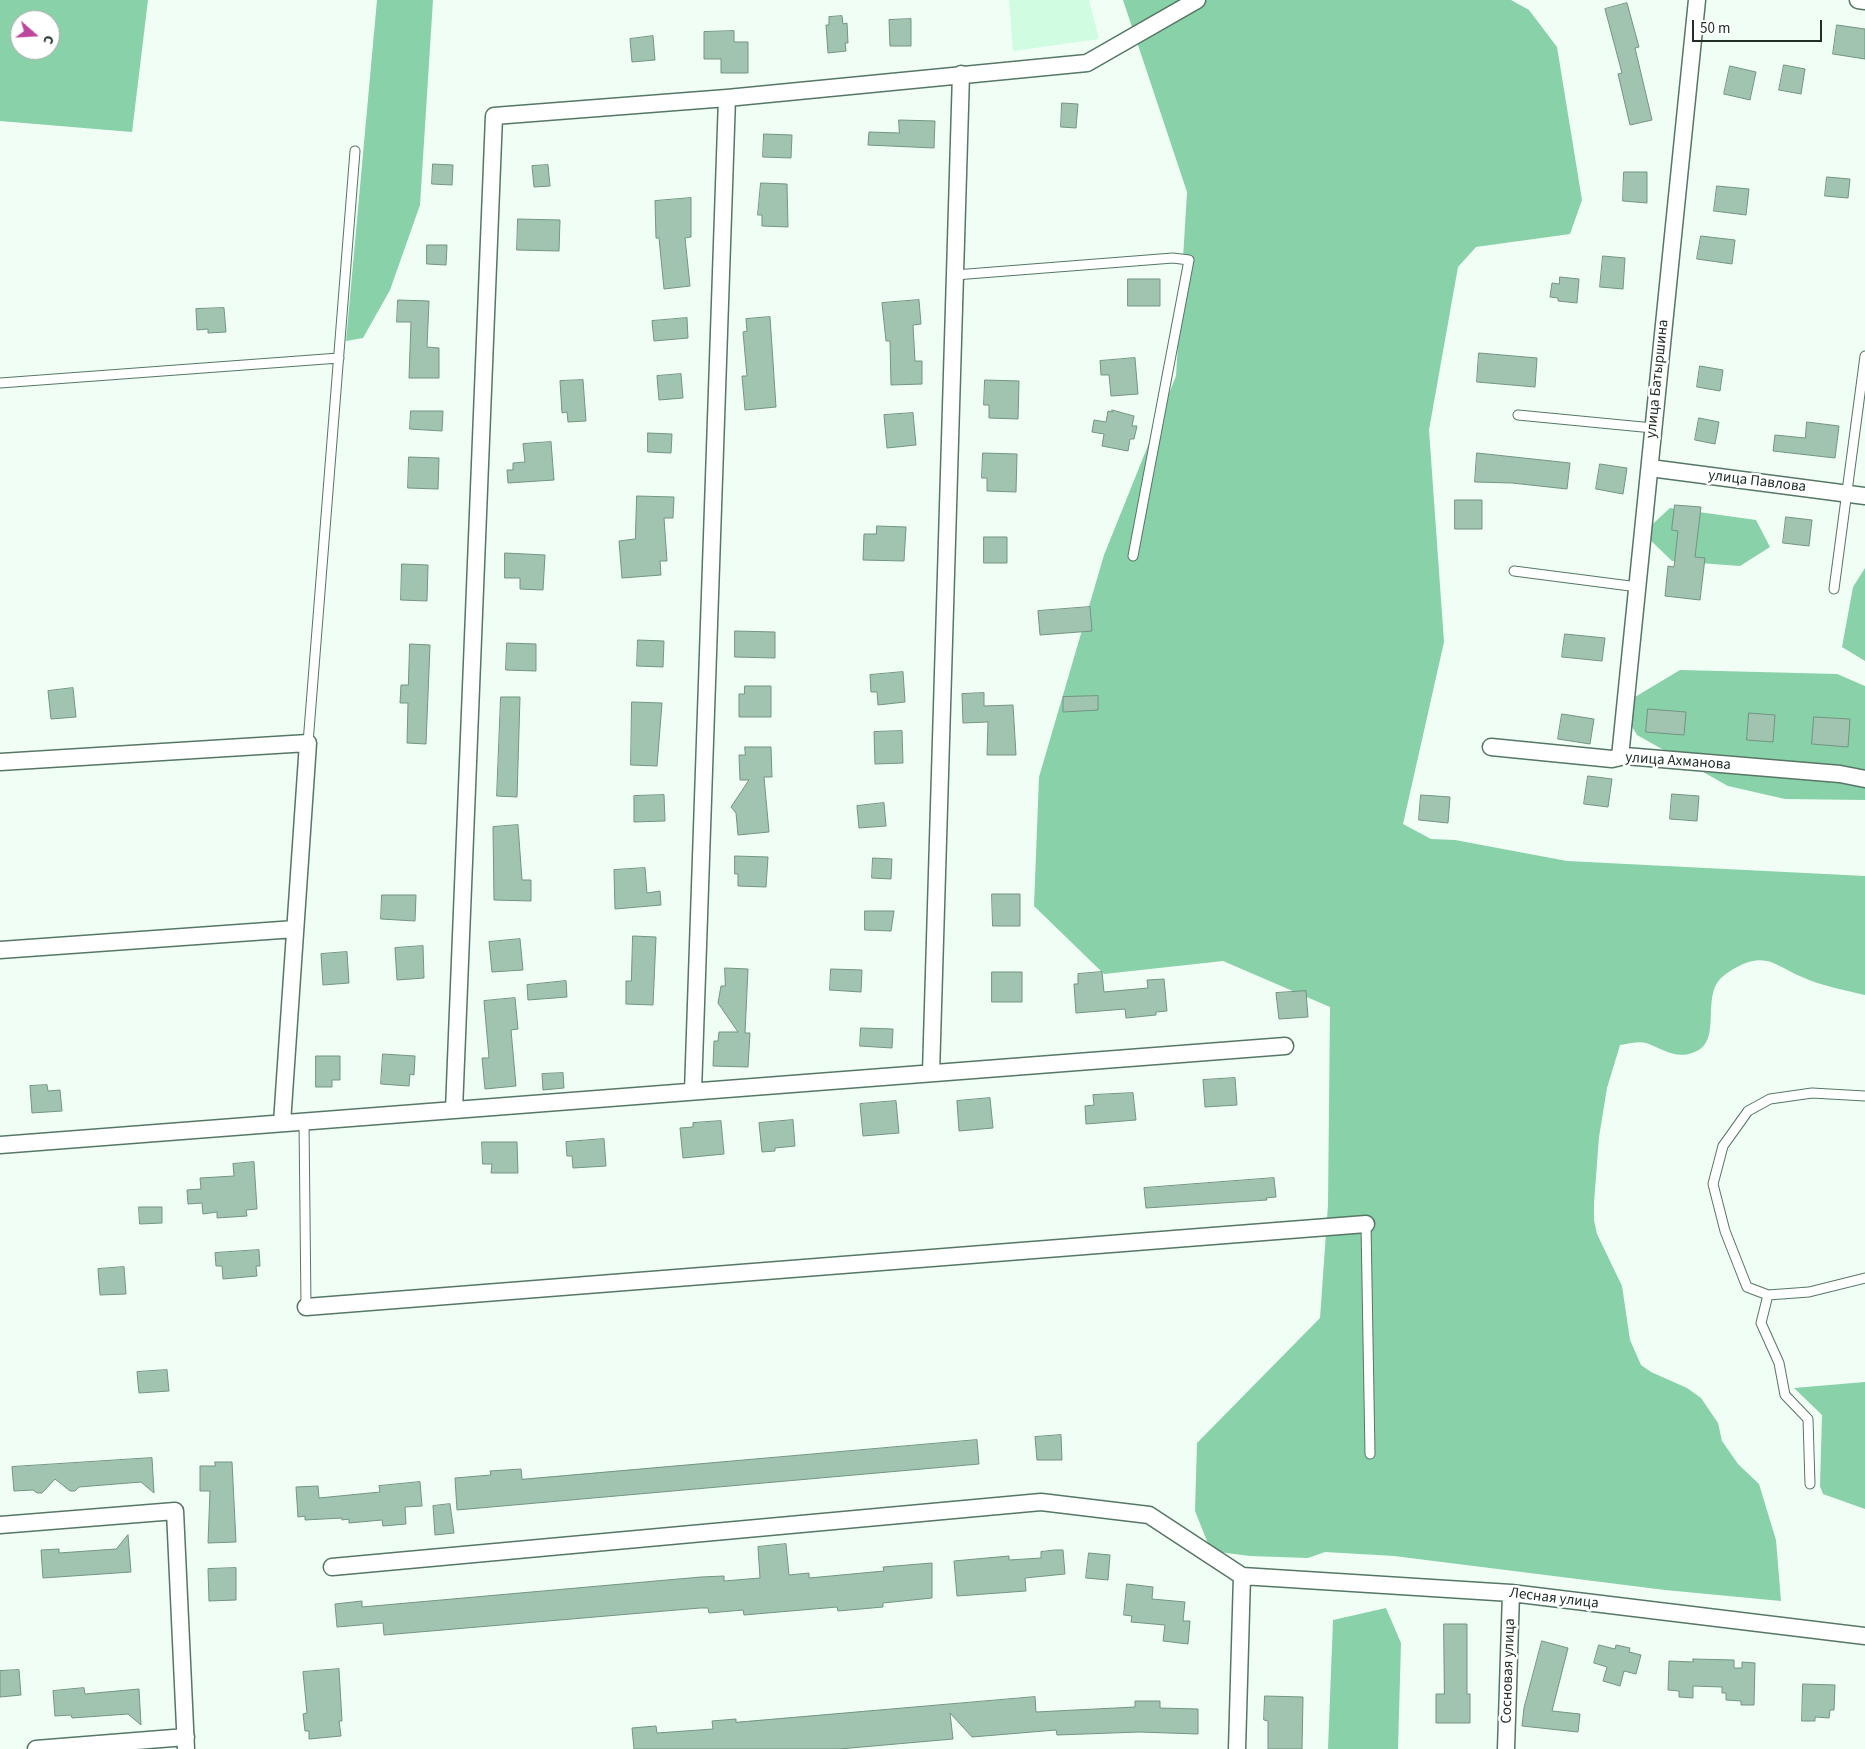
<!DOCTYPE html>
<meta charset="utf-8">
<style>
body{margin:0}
#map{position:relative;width:1865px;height:1749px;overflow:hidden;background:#f0fef5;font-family:"Source Sans 3",sans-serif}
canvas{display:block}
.north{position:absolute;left:10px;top:10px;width:50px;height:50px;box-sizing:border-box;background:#fff;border:1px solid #a6aca9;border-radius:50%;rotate:109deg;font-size:14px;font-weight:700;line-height:20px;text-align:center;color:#212f27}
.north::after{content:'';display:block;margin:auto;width:18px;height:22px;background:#bd479d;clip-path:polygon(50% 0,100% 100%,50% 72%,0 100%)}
.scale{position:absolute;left:1692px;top:20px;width:130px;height:22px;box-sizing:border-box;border:2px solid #212f27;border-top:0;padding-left:6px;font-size:15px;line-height:18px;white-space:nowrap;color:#212f27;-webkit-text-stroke:4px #fff;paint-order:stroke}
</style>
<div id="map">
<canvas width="1865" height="1749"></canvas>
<div class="north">С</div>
<div class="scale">50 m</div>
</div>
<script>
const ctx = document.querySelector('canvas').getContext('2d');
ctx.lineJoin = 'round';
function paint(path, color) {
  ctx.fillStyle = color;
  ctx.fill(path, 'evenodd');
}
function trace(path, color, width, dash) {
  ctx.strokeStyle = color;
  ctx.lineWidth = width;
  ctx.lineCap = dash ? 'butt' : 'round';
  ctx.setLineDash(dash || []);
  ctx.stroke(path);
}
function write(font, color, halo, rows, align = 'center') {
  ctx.font = font + ' "Source Sans 3",sans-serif';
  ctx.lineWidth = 5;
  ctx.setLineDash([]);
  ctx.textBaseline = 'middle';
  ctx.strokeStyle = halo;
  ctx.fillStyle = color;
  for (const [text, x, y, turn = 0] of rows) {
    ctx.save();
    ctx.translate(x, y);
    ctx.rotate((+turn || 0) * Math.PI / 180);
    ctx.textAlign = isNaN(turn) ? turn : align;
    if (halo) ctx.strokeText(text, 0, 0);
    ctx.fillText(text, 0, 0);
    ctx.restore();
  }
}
paint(new Path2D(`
 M1009,0H1089L1099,39L1013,51Z`), '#d0fce2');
paint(new Path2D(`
 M0,0H148L132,132L0,121ZM20,20H50V50H20Z
 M377,0H433L420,205L390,290L363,338L346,341Z
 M1123,0H1511L1529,10L1557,47L1582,200L1570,234L1476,247L1458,267L1429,430L1444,642L1403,824L1431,839L1455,840L1567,861L1865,876V995C1844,990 1822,986 1802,977C1777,967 1768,952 1739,966C1733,969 1725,974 1720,979C1702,999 1721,1039 1697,1051C1676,1061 1664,1049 1646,1043C1639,1041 1628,1044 1620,1045L1607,1088L1599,1137L1594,1203V1220L1597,1234L1622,1286L1630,1340L1641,1365L1651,1372L1687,1388L1701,1398L1718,1423L1722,1441L1738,1464L1759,1484L1776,1540L1781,1601L1665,1590L1394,1556L1325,1552L1308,1558L1250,1556L1211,1551L1195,1511L1197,1443L1320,1318L1328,1205L1330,1007L1223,961L1104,974L1034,906L1039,777L1104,555L1176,376L1187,192Z
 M1670,508L1756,520L1770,547L1740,566L1672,561L1643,533Z
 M1865,568V661L1842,647L1853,587Z
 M1680,670L1837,674L1865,686V800L1785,799L1728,786L1637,735L1620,706Z
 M1865,1382V1509L1823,1494L1820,1486L1822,1415L1794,1388Z
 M1386,1608L1401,1643L1398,1749H1328L1333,1620Z`), '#88d1a9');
const building = new Path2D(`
 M1627,3L1639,47L1635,48L1652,120L1630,125L1618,74L1622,73L1605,9Z
 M842,16L843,24L847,23L848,43H845L846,51L828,53L826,25H829V17Z
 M911,19V46H890L889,20Z
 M1837,25L1865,29V59L1833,54Z
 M734,31V42H748V73H721V59H704V32Z
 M653,36L655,60L632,62L630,39Z
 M1784,65L1805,69L1801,94L1779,90Z
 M1730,66L1756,72L1750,100L1724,94Z
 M1062,103L1078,104L1076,128L1061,127Z
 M899,120L935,121L934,148L868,145L869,132L899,133Z
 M764,134L792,135L791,158L763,157Z
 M433,164L453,165L452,185L432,184Z
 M548,165L550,186L534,187L532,166Z
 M1624,172H1647V203L1623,201Z
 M1827,177L1850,179L1848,198L1825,196Z
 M761,183L787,184L788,227L762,226V215H758Z
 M1717,186L1749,189L1746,215L1714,211Z
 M691,198V237L685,238L690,286L664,289L659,238H656L655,201Z
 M518,219L560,220L559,251L517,250Z
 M1701,236L1735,240L1732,264L1697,259Z
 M427,245H447L446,265L427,264Z
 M1603,256L1625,258L1623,289L1600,287Z
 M1560,277L1579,279L1577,303L1558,301V298L1550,297L1552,283L1559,284Z
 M1128,279H1160V306H1128Z
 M398,300L429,301L427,347L439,348V378H409L411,322H397Z
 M919,300L921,324L913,325L915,361H922V384L891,385L890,341H886L882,303Z
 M224,308L226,332L208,333V329L197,330L196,309Z
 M770,317L776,407L745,410L742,376H747L743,332L747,331L746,319Z
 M687,318L688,338L654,341L652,321Z
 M1479,353L1537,358L1535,387L1477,382Z
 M1135,358L1138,394L1111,396L1109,375H1101L1100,361Z
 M1700,366L1723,370L1720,391L1697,387Z
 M681,374L683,398L659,400L657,376Z
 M583,380L586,421L568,422L567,412L562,413L560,381Z
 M985,380L1019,381L1018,419L989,418V405H984Z
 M1112,410L1134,416L1132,426H1137L1134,439H1130L1128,451L1102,446L1104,434L1092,432L1094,420L1106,422L1108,411L1112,412Z
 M411,411H443L442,431L410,429Z
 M913,413L916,445L887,448L884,415Z
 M1699,418L1719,422L1715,444L1695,440Z
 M1807,422L1839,426L1835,458L1773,451L1775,435L1805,438Z
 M648,433L672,434L671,453L648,452Z
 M551,442L554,480L508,483L507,470H513V463L525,462L523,444Z
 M983,453L1017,454L1016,492L987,491V478H982Z
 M1477,453L1570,463L1567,489L1512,483L1475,482Z
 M409,457L439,458L438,489L408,488Z
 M1600,464L1627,468L1623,494L1596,489Z
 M637,496L674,497L673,518H664L667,561H660L661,575L622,578L619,541L635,539Z
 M1455,500H1482V529H1455Z
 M1675,505L1701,507L1695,557L1705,558L1700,600L1665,596L1668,566L1674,567L1678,531L1672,530Z
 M1786,517L1812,520L1809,546L1783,543Z
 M877,526L906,527L904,561L863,560L864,534H876Z
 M984,537H1007V563H984Z
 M505,553L545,555L543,590L520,589V578H505Z
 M402,564L428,565L427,601L401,600Z
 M1090,607L1092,631L1040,635L1038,611Z
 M735,631L775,632V658L735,657Z
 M1565,634L1605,638L1602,661L1562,657Z
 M638,640L664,641L663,667L637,666Z
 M507,643L536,644V671L506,670Z
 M410,644L430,645L426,744L407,743L408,703H400L401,685H408Z
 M903,672L905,702L878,705L877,692H871L870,675Z
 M745,686H771V717H739V694H744Z
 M73,688L76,717L51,719L48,691Z
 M984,693V706L1013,705L1016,755H987L988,722L963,723L962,694Z
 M1098,696V710L1063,712V697Z
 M501,697H520L517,797L497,796Z
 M632,702L662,703L657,766L631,765Z
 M1648,709L1686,712L1684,735L1646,732Z
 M1749,713L1775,715L1773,742L1747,740Z
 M1562,714L1594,719L1590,744L1558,739Z
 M1814,717L1850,719L1848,747L1812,744Z
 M902,731L903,763L875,764L874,732Z
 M745,747H771L772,777H764L769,832L738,835L736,813L731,807L749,780H740L739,755H745Z
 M1588,776L1612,779L1608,807L1584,804Z
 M1672,794L1699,796L1697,821L1670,819Z
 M664,795L665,821L634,822V796Z
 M1421,795L1450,797L1448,823L1419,820Z
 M884,803L886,826L859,828L857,806Z
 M518,825L522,880H531V901L494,900L493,827Z
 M735,856L768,857L766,887L738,886V874H735Z
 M873,858L892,859L891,879L872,878Z
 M645,868L647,893L660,891L661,905L615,909L614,870Z
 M992,894H1020V926H993Z
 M382,895H416L415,921L381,919Z
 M865,911H894L891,931L865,930Z
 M633,936L656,937L653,1005L626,1004V981H631Z
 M520,939L523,970L492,972L489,942Z
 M423,946L424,978L397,980L395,948Z
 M347,952L349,983L323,985L321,954Z
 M725,968L748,969L745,1033H750L748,1067L713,1066L714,1041H718L719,1032H738L718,1003L721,986H725Z
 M831,969L862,970L861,992L830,990Z
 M992,972H1022V1002H992Z
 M1102,972L1104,992L1148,988L1147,980L1164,979L1167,1011L1156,1012V1015L1126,1018L1125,1009L1076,1013L1074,984H1078V974Z
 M566,981L567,997L528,1000L527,985Z
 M1306,991L1308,1017L1279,1019L1276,993Z
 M515,998L518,1029L511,1030L516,1086L485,1089L482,1058H489L484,1001Z
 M861,1028L893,1029L892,1048L860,1046Z
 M383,1054L415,1056L414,1075L410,1074L409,1086L381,1084Z
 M316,1056H340V1080H332V1087H316Z
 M563,1073L564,1088L543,1090L542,1074Z
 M1235,1078L1237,1105L1205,1107L1203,1080Z
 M47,1085L48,1091L60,1090L62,1111L32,1113L30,1086Z
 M1133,1093L1136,1120L1086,1124L1085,1106L1094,1105L1093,1095Z
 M990,1098L993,1128L959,1131L957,1101Z
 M896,1101L899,1133L863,1136L860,1104Z
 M793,1120L795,1146L775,1148V1151L762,1152L759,1123Z
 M721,1121L724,1154L683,1158L680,1128L693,1127V1123Z
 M604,1139L606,1166L573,1168L572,1156H567L566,1142Z
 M482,1142H517L518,1173H491L492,1164H483Z
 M254,1162L257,1209L246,1210L247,1216L217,1218V1212L203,1214L202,1203L188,1204L187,1190L201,1189L200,1178L234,1176L233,1164Z
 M1274,1178L1276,1197L1266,1198L1267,1200L1146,1208L1144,1188Z
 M139,1207H162V1223L140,1224Z
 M259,1250L260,1266H256L257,1276L223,1279L222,1266H216L215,1253Z
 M124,1267L126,1294L100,1295L98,1269Z
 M167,1370L169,1391L139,1393L137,1372Z
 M1061,1435L1062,1460H1037L1035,1437Z
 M977,1440L979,1464L457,1510L455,1478L491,1475L490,1471L521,1469L522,1479Z
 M152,1458L154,1493L141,1482L79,1487L75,1491H70L55,1479L42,1493H37L33,1490L14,1491L12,1467Z
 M215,1462H232L236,1542L208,1543L210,1491H200V1466H215Z
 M420,1482L422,1506L405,1507L406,1524L383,1526L382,1520L349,1523V1519L342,1520V1518L305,1520V1516L298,1517L296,1487L318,1486L319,1498L380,1492L379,1486Z
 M450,1504L454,1533L435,1535L433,1506Z
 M128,1535L131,1572L43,1578L41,1550L59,1549V1553L116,1549Z
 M786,1544L789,1575L809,1573V1578L852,1574L884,1571L883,1567L932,1563V1598L883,1603V1607L838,1611L837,1607L744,1615L743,1610L709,1613L708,1608H700L384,1635L383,1623L337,1627L335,1604L362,1601V1607L701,1577L724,1576V1581L760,1578L758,1547Z
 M1055,1550H1063L1065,1574L1025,1578L1026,1591L957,1596L954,1561L1009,1556V1560L1041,1558V1552Z
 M1089,1553L1110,1555L1108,1580L1086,1578Z
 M236,1568V1600L209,1601L208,1569Z
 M1127,1584L1153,1587L1152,1599L1185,1602L1183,1621H1190L1188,1644L1163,1641L1165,1625L1131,1622L1132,1616L1124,1615Z
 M1444,1624H1467V1694H1470V1723H1436V1694H1444Z
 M1542,1641L1568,1648L1552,1711L1580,1714L1578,1732L1522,1726L1524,1708Z
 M1599,1645L1615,1649L1616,1645L1630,1648L1629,1652L1641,1655L1636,1674L1624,1671L1620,1686L1603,1681L1607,1667L1594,1663Z
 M1693,1659L1734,1660V1668H1742V1662L1755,1663L1754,1705H1741V1701L1726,1700V1693H1722V1687L1693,1686V1698L1679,1697V1691L1668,1690L1669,1661L1693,1662Z
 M339,1669L342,1721H339L341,1736L309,1739V1731H305L303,1714L307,1713L303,1672Z
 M19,1670L21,1695L0,1697V1671Z
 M1803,1684L1835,1685L1834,1710H1830L1829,1718L1815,1717V1721H1802Z
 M84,1688L85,1694L139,1689L141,1725L128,1714L72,1718L71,1715L55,1716L53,1691Z
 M1265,1696L1303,1697L1302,1749H1268V1721L1264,1720Z
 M1035,1697L1036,1712L1135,1707V1701H1160V1708L1198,1709V1734L1139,1732L1057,1735L1056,1730L972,1737L950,1713L953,1739L839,1749H634L632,1728L656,1726L657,1733L713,1729L712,1721L736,1719V1722Z`);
paint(building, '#a1c4b0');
trace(building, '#739582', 1);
const lane = new Path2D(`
 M955,275L1173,258L1189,260L1133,556
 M0,383L339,358
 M1518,415L1653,428
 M1514,571L1638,587
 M1834,589L1865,356
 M308,743L355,151
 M1865,1096L1812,1093L1770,1099L1748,1111L1723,1146L1713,1184L1725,1231L1747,1287L1768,1295L1809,1292L1865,1278
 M304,1122L306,1307
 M1366,1224L1370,1454
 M1768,1295L1761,1323L1779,1363L1785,1395L1808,1419L1810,1484`);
const street = new Path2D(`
 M1858,0L1865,1
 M1650,468L1865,496
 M1491,747L1612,759L1625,756L1840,774L1865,779
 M1620,757L1697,0
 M0,762L308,743L282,1123
 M0,950L295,929
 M931,1073L961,74
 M693,1091L727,98
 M454,1110L494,116L727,98L1087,63L1197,0
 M0,1145L1285,1046
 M306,1307L1366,1224
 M0,1525L175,1511L186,1749
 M332,1567L1041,1502L1149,1515L1242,1576L1511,1593L1865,1636
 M36,1749L186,1737
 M1237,1749L1242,1576
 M1506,1749L1511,1593`);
trace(lane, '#567765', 11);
trace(street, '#567765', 19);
trace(lane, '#fff', 9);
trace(street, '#fff', 16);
write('15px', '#212f27', '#fff', [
 ["улица Батыршина",1658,379,-84],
 ["улица Павлова",1757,482,7],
 ["улица Ахманова",1678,762,4],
 ["Лесная улица",1554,1599,7],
 ["Сосновая улица",1509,1671,-88]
]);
</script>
